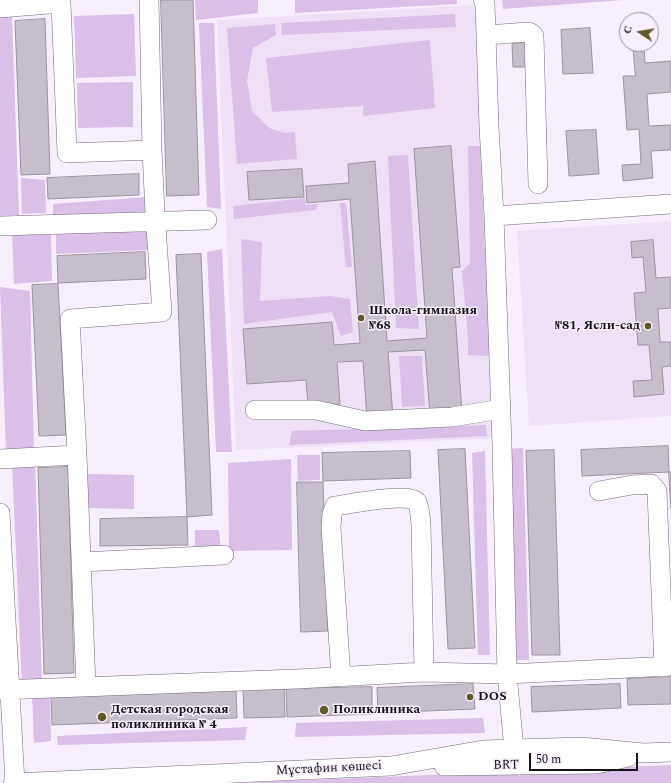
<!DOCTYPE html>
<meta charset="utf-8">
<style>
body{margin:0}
#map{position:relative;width:671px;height:783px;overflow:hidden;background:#f7eefb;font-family:Spectral,serif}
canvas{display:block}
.north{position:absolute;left:619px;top:12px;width:40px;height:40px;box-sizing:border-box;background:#f7eefb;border:1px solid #9d96a0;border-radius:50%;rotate:282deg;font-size:11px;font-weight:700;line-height:16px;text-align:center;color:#161318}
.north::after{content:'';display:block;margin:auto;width:14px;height:18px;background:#5f5a27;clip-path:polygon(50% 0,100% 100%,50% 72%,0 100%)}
.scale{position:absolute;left:529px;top:753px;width:109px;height:18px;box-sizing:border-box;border:2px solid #161318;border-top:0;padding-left:5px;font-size:12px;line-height:14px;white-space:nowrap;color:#161318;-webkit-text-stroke:3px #f7eefb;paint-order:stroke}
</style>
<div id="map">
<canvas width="671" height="783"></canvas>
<div class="north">С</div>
<div class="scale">50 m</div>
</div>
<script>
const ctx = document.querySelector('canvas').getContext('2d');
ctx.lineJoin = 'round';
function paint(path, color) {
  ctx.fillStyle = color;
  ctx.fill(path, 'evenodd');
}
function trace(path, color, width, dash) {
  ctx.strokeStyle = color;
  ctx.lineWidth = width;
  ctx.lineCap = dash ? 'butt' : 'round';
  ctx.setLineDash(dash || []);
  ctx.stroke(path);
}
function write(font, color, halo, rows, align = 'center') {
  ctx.font = font + ' Spectral,serif';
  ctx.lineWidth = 3;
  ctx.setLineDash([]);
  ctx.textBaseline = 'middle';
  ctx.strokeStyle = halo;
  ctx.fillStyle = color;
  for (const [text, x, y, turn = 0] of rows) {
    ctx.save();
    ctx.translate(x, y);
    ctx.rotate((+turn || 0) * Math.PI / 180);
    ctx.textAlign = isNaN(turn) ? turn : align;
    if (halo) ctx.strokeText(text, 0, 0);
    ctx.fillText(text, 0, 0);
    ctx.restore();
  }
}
paint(new Path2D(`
 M475,5L499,438L236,450L217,20Z
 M671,221V416L529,426L517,231Z`), '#eee1f5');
paint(new Path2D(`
 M195,0H258V13L196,20Z
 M295,0H457V4L295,13Z
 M502,0H622L503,9Z
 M134,14L136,76L76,78L74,16Z
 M455,14L456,27L282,35L281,23Z
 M0,15L12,17L19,215L0,216Z
 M199,23H214L221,209L207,207Z
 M275,24L276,35L253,48L247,81L252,111L269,128L285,133L295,132L297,159L237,164L227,28Z
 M430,40L435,108L363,116V106L272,112L266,58Z
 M133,82V127L78,128L77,83Z
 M468,146H480L490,356L468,355V338L462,271L470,263Z
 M408,155L419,329L396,328L388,156Z
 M21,178L45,180L46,213L22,214Z
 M147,197L150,218L53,222V204Z
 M305,198L306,205L319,204L315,210L234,219L233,206Z
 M340,203H346L352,267H346Z
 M150,223V250L56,254V229Z
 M12,231H51L52,281L14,284Z
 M241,239L262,242L260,301L330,296L350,299L353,332L341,336L332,312L244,324Z
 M222,249L232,452H216L207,252Z
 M0,287L30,291L34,449L6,451Z
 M399,356H422L425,406L402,407Z
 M486,425L487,436L289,445L292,431Z
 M523,448L529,660H511L505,449Z
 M485,451L490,655H478L472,453Z
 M297,455H320V480L298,481Z
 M291,459L292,550L229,551L228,463Z
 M35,462L42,685L22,686L12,464Z
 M87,474L134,475V509L87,508Z
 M195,530H219L221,551H195Z
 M50,694L51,741L34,743L32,695Z
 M483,718L485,733L295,737L296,723Z
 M247,727L245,740L58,745L57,736Z
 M671,765V783H236Z`), '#dabfe7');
const building = new Path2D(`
 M161,0H193L199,195L167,196Z
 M45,19L50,174L21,175L15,21Z
 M627,25V42H622L621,26Z
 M590,28L593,73L563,74L561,30Z
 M527,43L528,67H513L512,44Z
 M633,44H644L645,63L671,61V92L647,94L649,126L671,125V150L651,151L653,178L623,181L622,165L641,164L639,129L627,130L623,76H635Z
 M596,130L599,174L569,176L566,131Z
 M451,146L460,267L452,268L462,413L430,415L425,350L388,352L393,417L367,419L363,361L337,362L340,404L308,406L306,380L247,384L243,329L332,322L334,345L360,343L350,199L307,203L306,186L349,183L348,164L375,161L387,341L427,338L414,149Z
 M302,169L304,197L249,200L247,172Z
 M139,174V195L48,199L47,178Z
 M653,240L656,278L671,277V308L658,309L660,342H671V366L662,367L664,394L634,397L633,381L652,380L649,345H638L634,293L646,292L643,257L632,258L631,242Z
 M145,252L146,279L58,283L57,256Z
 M201,254L212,515L187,517L176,255Z
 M58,284L66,435L39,436L32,285Z
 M668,446L669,472L582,476L581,450Z
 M465,449L475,648L448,649L438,450Z
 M554,450L560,655H532L526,451Z
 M410,451L411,478L323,481L322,453Z
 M68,467L74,673L44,674L38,468Z
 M669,472H671V508Z
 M297,482H323L328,631L301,632Z
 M187,517L188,545L100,546V519Z
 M671,677V704L628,705L627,679Z
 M473,684L475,709L378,713L377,688Z
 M620,684L621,708L532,712L531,687Z
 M284,686L285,717L244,718L243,687Z
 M372,687V714L287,717L286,689Z
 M236,690L237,718L52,725L51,697Z`);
paint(building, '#c7becb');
trace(building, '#9c94a0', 1);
const minor = new Path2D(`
 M149,0L152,150
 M483,0L485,4L489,127L494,216L502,445L507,674L514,749
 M0,8L61,3L67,153L152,150L155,213L162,312L70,319L77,455L0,459
 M487,35L528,32L531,33L534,36L538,184
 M494,216L671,204
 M0,226L207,220
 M255,410H316L365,421L452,417L501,409
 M77,455L86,687
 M599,491L632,485L651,484L657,491L664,667
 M0,513L15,783
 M81,562L224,555
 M341,677L331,527L332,514L335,506C349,504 409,492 417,502C420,508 420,517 421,524L424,672
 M0,690L297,679L424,672L507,674L671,666
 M444,766L597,764L628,757
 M13,783L391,766L483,750L514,749L582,747L643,753L671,752`);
trace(minor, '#756d79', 20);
trace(minor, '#fff', 19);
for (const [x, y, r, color] of [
 [361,318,4,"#5f5a27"],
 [648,326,4,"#5f5a27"],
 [470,697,4,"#5f5a27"],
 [324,710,5,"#5f5a27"],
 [102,717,5,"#5f5a27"]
]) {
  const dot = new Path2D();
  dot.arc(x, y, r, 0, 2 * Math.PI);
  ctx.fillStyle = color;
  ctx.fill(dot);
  trace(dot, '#f7eefb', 1.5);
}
write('bold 13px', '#161318', '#f7eefb', [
 ["Школа-гимназия",369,311],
 ["№68",369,326],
 ["№81, Ясли-сад",640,326,"right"],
 ["DOS",478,697],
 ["Детская городская",111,710],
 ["поликлиника № 4",111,725],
 ["Поликлиника",333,710]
], 'left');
write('13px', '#161318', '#f7eefb', [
 ["BRT",506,766,-1],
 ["Мұстафин көшесі",329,769,-3]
]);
</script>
